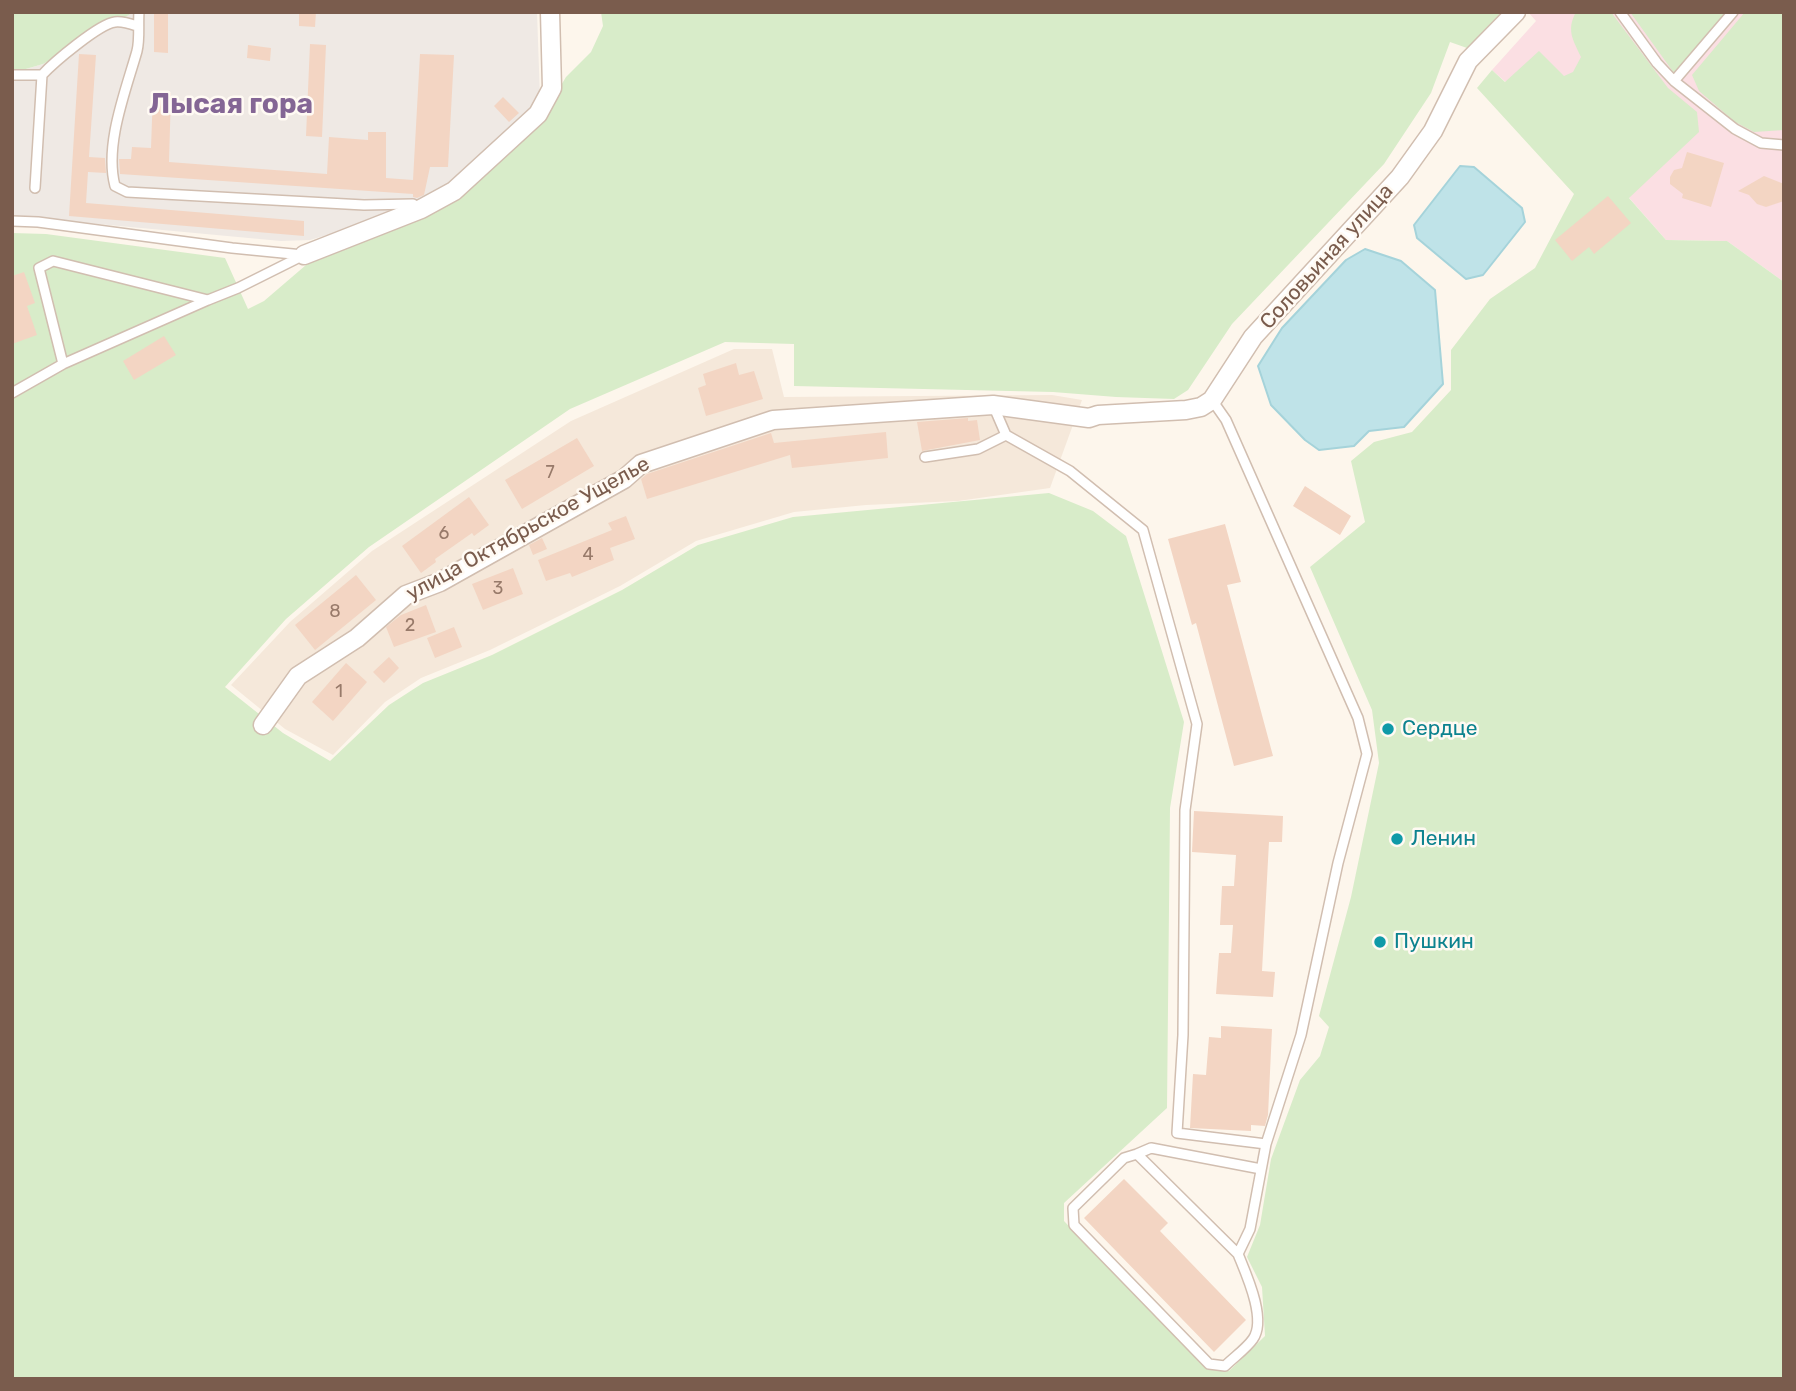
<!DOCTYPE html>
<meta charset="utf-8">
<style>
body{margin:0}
#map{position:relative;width:1796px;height:1391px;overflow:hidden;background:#fdf6ec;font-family:Rubik,sans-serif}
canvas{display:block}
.frame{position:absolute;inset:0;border:14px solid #7a5c4d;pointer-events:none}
</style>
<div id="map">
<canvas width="1796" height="1391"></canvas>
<div class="frame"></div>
</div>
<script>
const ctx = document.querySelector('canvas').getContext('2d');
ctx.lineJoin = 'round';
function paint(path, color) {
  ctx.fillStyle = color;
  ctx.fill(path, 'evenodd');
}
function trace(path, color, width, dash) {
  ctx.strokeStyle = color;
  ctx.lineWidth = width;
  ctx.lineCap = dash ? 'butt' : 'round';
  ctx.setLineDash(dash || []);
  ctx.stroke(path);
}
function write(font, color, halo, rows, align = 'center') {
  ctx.font = font + ' Rubik,sans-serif';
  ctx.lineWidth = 5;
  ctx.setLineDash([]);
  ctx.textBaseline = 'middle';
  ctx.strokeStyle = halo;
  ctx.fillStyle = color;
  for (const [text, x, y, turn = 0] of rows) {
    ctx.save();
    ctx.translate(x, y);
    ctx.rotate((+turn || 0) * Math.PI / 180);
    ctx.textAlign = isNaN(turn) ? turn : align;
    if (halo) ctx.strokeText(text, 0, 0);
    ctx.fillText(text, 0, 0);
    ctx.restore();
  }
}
paint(new Path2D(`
 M734,349H772L784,397L1052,395L1082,400L1050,488L958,501L866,505L794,512L696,541L620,586L490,650L421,678L385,702L333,755L285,729L231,685L290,622L372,551L571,421Z`), '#f5e8da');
paint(new Path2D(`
 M134,12H537L540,98L533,111L454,183L407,211L310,240L281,241L12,216V73L43,64Z`), '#efe9e4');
paint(new Path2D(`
 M1528,12H1784V282L1727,241L1666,240L1604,169L1492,70L1536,21Z`), '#fbdfe3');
paint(new Path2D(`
 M12,12H134L43,64L12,73Z
 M601,12H1502L1467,48L1450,42L1431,93L1384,164L1232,324L1188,390L1174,399L1116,397L1053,392L794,386V344L725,342L570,409L369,547L286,619L225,687L283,733L330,761L389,705L423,683L492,655L622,590L698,545L793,517L1049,493L1093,511L1126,536L1184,722L1170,808L1167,1108L1064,1203V1221L1204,1365L1229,1371L1265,1336L1262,1287L1247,1257L1260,1225L1271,1159L1300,1080L1320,1056L1329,1027L1319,1016L1351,897L1379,763L1372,710L1310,567L1365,522L1351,461L1374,442L1412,432L1451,390V350L1490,299L1535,268L1574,194L1477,88L1492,70L1505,82L1539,51L1564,76L1573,72L1581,57C1573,40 1566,30 1576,12H1611L1668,88L1697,112L1699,132L1629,198L1666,240L1727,241L1784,282V1379H12V233L46,234L225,258L248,309L264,301L306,265L456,199L542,117L566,77L591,52L603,26Z
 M1630,12H1726L1674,73Z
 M1745,12H1784V130L1754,132L1735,122L1699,91L1692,75Z`), '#d8ecc9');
const water = new Path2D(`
 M1460,166L1474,167L1522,208L1525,222L1483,275L1466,279L1417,238L1414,225Z
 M1365,249L1401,261L1435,290L1443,384L1404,427L1369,431L1354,446L1319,450L1305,440L1271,405L1258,366L1282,328L1346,260Z`);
paint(water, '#bfe3e8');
trace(water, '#a5d3da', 2);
paint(new Path2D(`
 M154,12H168V53L154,52Z
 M299,12H316L315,27L299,26Z
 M310,44L326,45L322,137L306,136Z
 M248,45L271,48L270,61L247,58Z
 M79,54L96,55L89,157L105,158L106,173L88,172L86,203L304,221V236L69,216Z
 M420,54L454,55L448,167H430L424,195L417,198L413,197V194L120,174L119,159H131L132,147L151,148L153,92L171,93L169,162L327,174L329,137L368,140V132H386V178L413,180Z
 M503,97L519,113L509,122L494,106Z
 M1687,152L1724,163L1711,207L1682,198L1683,194L1670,184V177L1674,170L1682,168Z
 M1764,176L1784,184V201L1766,207L1757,204L1749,195L1738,191Z
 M1608,196L1631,223L1594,254L1589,247L1572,261L1555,240Z
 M24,272L35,303L27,306L37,335L12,344V276Z
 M164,336L176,355L134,380L123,361Z
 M736,363L739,375L754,371L763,399L706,416L698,388L706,385L703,374Z
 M968,418V421L977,420L980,440L922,451L917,422Z
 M886,432L888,458L792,468L790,455L647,499L641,479L647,474L771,433L774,443Z
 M577,438L594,466L522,509L505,480Z
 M1305,486L1351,516L1340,535L1293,506Z
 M469,497L489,525L474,536L472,533L435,559L436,562L421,573L402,546Z
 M626,516L635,539L610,548L614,560L572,577L570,573L546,581L538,560L612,530L608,523Z
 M1225,524L1241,582L1227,585L1273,756L1234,766L1196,623L1192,625L1168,539Z
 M542,538L547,549L533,555L529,545Z
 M513,568L523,594L483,610L472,584Z
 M356,575L376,600L315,650L295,625Z
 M426,605L436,632L394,647L386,627L401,615Z
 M454,627L462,647L435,658L427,638Z
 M389,657L399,668L384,683L373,672Z
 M346,663L367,682L333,721L312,702Z
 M1194,811L1283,816L1282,842H1269L1262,971L1275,972L1273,997L1216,994L1219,953H1231L1233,925H1220L1222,886H1234L1236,855L1192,852Z
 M1221,1026L1272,1029L1268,1115L1265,1126L1251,1125V1131L1190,1128L1193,1074L1206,1075L1209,1037L1221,1038Z
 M1124,1179L1168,1223L1160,1231L1246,1320L1214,1352L1084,1218Z`), '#f3d5c3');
const service = new Path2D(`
 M139,12C138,25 140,39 137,51C126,90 104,145 115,186L127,192L364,205L413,204L419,208
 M1620,12L1657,63L1674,81L1735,129L1761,143L1784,145
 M12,75H42
 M1674,81L1733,12
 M35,188L42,75C54,62 99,24 115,22C122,21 131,24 137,26
 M12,221L38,222L232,248L303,255
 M208,300L63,364L39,268L53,261L208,300L238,288L304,255
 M12,393L63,364
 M1212,400L1226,420L1358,718L1367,754L1338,863L1301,1035L1266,1144L1250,1229L1238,1254C1246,1274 1267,1319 1253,1339C1246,1349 1234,1357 1225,1366L1209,1364L1074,1225L1073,1208L1124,1158L1137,1154L1238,1254
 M993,405L1006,435
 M925,457L978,449L1006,435L1070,471L1143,530L1197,724L1185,810L1183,1035L1177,1133L1266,1144
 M1137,1154L1151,1148L1261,1169`);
const minor = new Path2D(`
 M304,255L421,209L454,191L538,114L552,88L550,12
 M263,725L298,676L357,638L406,595L440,582L624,479L641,464L773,420L993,405L1089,418L1098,415L1186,410L1201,407L1212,400L1253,337L1400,177L1433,131L1468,61L1516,12`);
trace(service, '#d1beb0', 12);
trace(minor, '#d1beb0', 21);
trace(service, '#fff', 9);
trace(minor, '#fff', 18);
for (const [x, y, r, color] of [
 [1388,729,7,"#0f9aa8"],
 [1397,839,7,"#0f9aa8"],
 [1380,942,7,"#0f9aa8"]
]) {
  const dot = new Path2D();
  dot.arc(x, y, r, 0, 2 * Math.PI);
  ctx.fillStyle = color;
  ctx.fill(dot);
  trace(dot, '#fffaf3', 2.5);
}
write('18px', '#987a6a', null, [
 ["7",550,473],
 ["6",444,534],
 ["4",588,555],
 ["3",498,589],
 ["8",335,612],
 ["2",410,626],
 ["1",339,692]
]);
write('21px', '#7a5c4d', '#fffaf3', [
 ["Соловьиная улица",1327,257,-48],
 ["улица Октябрьское Ущелье",528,529,-29]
]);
write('21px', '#0d838f', '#fffaf3', [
 ["Сердце",1402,729],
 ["Ленин",1411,839],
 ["Пушкин",1394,942]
], 'left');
write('bold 28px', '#846695', '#fffaf3', [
 ["Лысая гора",231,105]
]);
</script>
